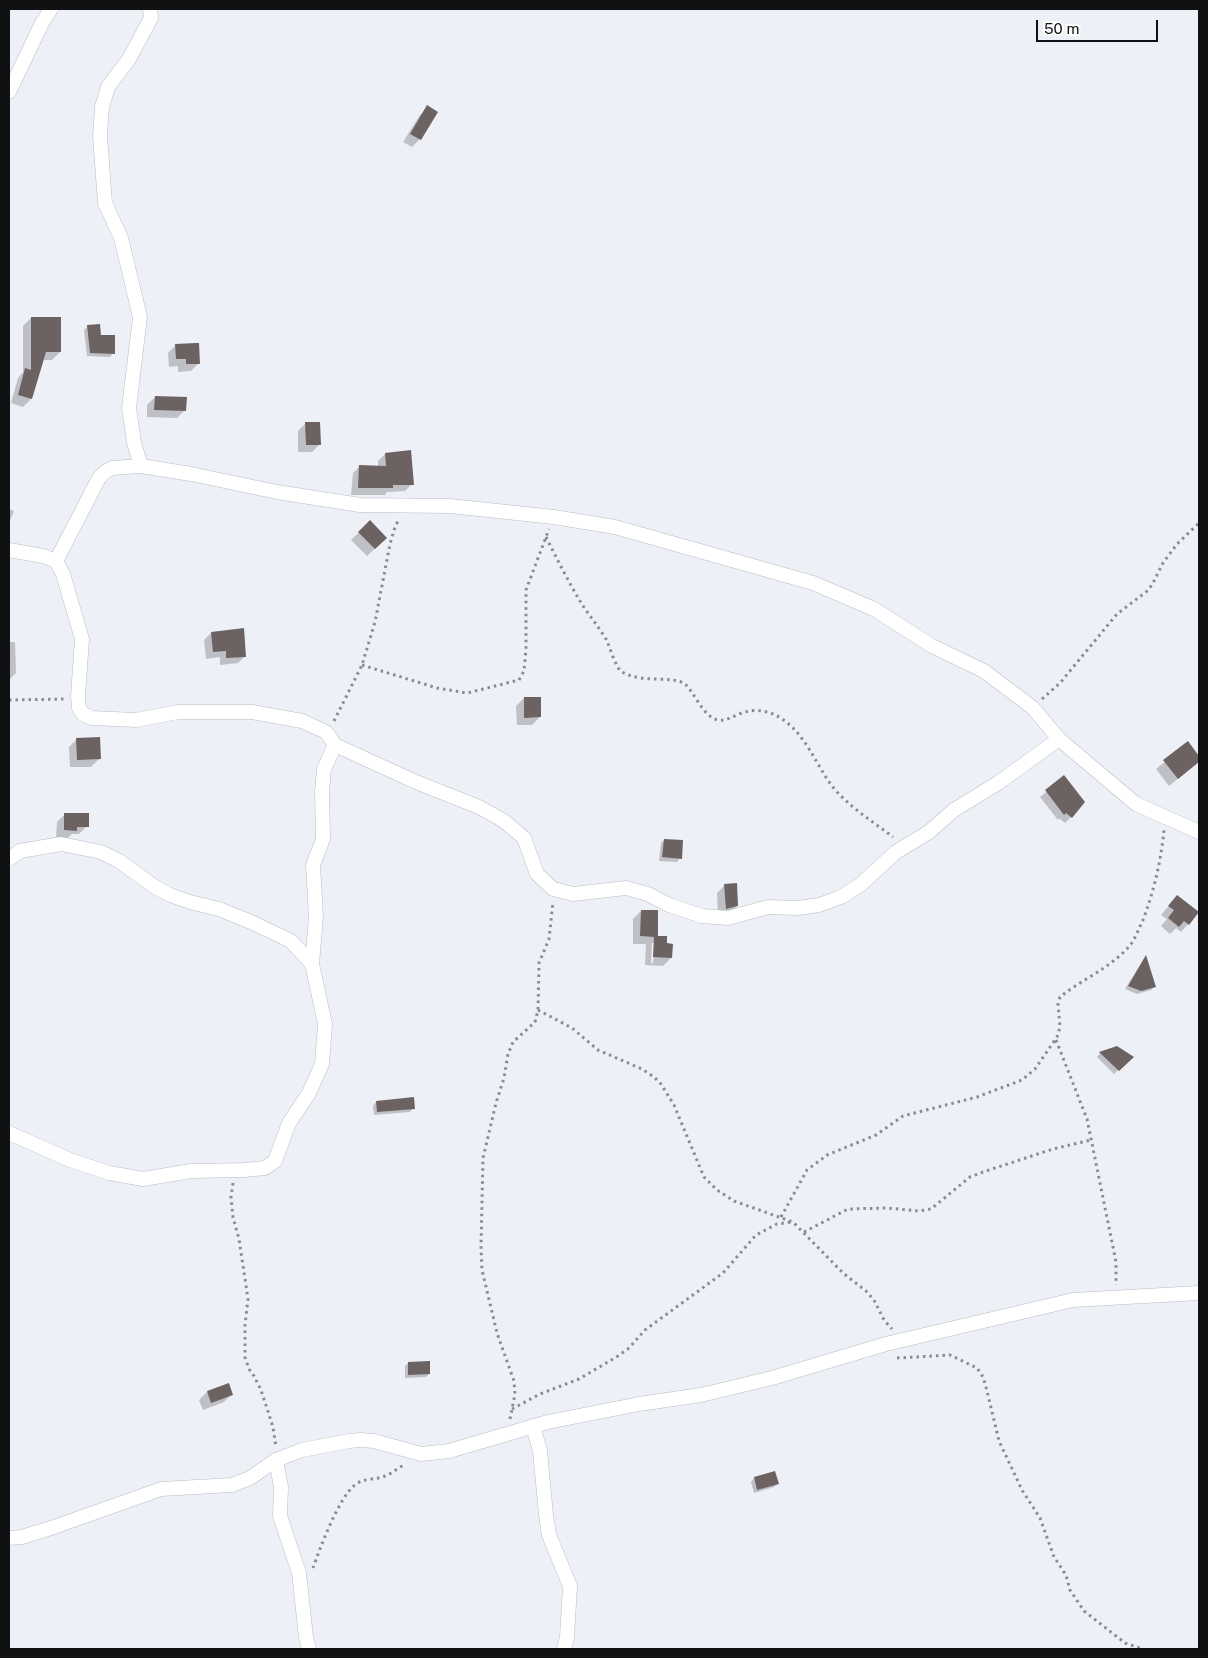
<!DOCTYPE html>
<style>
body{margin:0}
#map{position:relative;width:1208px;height:1658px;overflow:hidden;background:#eef0f8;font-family:"Public Sans",sans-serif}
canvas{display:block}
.frame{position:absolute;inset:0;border:10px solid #101113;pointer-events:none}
.scale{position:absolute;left:1036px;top:20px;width:122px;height:22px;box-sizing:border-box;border:2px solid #101113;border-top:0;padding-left:6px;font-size:15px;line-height:18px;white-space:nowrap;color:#101113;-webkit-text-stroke:4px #fefefe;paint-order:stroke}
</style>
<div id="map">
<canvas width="1208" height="1658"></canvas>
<div class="frame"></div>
<div class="scale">50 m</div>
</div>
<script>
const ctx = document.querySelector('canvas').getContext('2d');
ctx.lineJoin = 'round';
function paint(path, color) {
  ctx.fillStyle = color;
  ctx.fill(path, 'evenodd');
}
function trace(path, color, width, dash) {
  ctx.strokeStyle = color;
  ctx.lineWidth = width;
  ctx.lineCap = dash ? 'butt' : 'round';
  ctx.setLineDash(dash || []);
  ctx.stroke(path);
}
paint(new Path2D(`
 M428,107L420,139L412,147L403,142L420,115Z
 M31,318L60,352L52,360H42L31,399L23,407L11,403L18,378L23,372V326Z
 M88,326L100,336L113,353L110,357L87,356L84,330Z
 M176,345L199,363L191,371L178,372V366L169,367L168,353Z
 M155,397L185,410L177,418L147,417V405Z
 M306,423L320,444L312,452H298V431Z
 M385,454L412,484L405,491L387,492L385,495H351L353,473L360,466L378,467V461Z
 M9,509L14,511L9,523Z
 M370,522L386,538L367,556L351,540Z
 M211,633L245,656L238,663L220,665V657L206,659L204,640Z
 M9,642H15L16,673L9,680Z
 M524,698L540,717L532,725H517L516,706Z
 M77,739L99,759L91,767H70L69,747Z
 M1188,743L1199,758V761L1169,786L1156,769Z
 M1064,777L1071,817L1065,823L1059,818L1058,820L1040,797Z
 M65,814L87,826L79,834H72L68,838H56L57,822Z
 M664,840L680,858L677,862L659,861L661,843Z
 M725,885L737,906L729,914L718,916L717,893Z
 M1177,896L1188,924L1181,932L1176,928L1170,934L1161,926L1167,919L1161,915Z
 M641,911L657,937L666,945L671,958L663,966L645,965L646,944H633V919ZM652,943H655L653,963H651Z
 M1145,957L1154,987L1151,990L1137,994L1125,989Z
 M1117,1048L1132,1057L1114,1074L1097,1057L1100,1053Z
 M376,1102L413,1108L410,1112L374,1115L373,1106Z
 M408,1363L429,1374L426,1377L405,1378V1366Z
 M207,1392L232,1394L224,1402L203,1410L199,1400Z
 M754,1478L778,1483L774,1487L754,1493L751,1482Z`), '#0003');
paint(new Path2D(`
 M427,105L438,112L421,140L410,134Z
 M31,317H61V352H46L32,399L18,395L25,368L31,370Z
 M100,324L101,335H115V354L90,353L87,325Z
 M196,343H199L200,364H186V359H176L175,344Z
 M155,396L187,397L186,411L154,410Z
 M305,422H320L321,445H306Z
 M411,450L414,485H393V488H358L359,465L386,466L385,453Z
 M370,520L387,538L375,549L358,532Z
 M244,628L246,657L226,658V651L213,652L211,632Z
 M524,697H541V717L524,718Z
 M100,737L101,759L77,760L76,738Z
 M1188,741L1199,756V762L1178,779L1163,760Z
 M1064,775L1085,802L1072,818L1066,813L1064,815L1045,790Z
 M64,813H89V827H77V831L64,830Z
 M664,839L683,840L682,859L662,857Z
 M737,883L738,906L726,909L724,884Z
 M1177,895L1199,912L1189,925L1184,921L1179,927L1168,918L1174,910L1168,906Z
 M641,910H658V936H667V943L673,944L672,958L653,957L654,937L640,936Z
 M1146,955L1156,987L1141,991L1128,986Z
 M1117,1046L1134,1057L1119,1071L1099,1052Z
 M414,1097L415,1109L377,1112L376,1101Z
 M430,1361V1374L408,1375V1362Z
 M229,1383L233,1395L211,1403L207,1391Z
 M775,1471L779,1484L757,1490L754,1477Z`), '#6b6261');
const minor = new Path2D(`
 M9,92L42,23L51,9
 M141,466L134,443L129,408L140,317L121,238L105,203L100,136L102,107L108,87L129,59L151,18L150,9
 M9,550L43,556L56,561L63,574L82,639L78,696L79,708L83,714L92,718L136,720L178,712H252L302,721L326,732L335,745L324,769L322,792L323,839L313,865L316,917L312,964L325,1024L322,1064L309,1093L289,1123L275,1161L265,1168L244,1170L191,1171L143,1179L109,1173L70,1160L9,1133
 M56,561L99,478L105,472L112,468L141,466L191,474L277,492L360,505L450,506L554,517L615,527L813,583L874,609L932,646L984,671L1033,708L1059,739L1136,804L1199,832
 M335,745L416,782L479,807L504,821L524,838L537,874L553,889L573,894L626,888L648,894L669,905L702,916L728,918L768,907L798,908L819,905L841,897L860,885L896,852L929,832L954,810L998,783L1059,739
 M9,859L20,851L61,844L101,852L119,861L155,887L170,895L190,902L219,909L251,922L291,941L312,964
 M533,1426L540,1451L546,1515L549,1535L570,1586L567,1637L564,1649
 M276,1460L281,1487L280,1516L299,1573L306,1637L309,1649
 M9,1538L22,1537L54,1527L161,1489L232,1485L250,1478L276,1460L302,1450L349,1441L361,1440L374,1441L421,1454L449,1451L548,1422L639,1404L701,1395L772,1378L886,1344L1073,1300L1199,1293`);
trace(minor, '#babcc4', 15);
trace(new Path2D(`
 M546,537C557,559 568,581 580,601C588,614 598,626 606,639C610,647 616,669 622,672C643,684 672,675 685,684C695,693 703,717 718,720C726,721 732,717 739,714C754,708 769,710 782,719C806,735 815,763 832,786C849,807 872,821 893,837
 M362,665L437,688L467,693L519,680L524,671L526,649V590L549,529
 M1042,699L1060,683L1117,614L1146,592L1152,585L1163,563L1177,544L1199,523
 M9,700L65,699
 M334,721L362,665L375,622L390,544L395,527L399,519
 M538,1010L572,1028L598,1050L642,1069L654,1077L661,1084L674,1105L704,1177L717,1190L734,1201L793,1222L843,1273L866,1291L874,1300L884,1320L892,1329
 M1056,1040L1087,1119L1116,1262V1285
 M233,1183L231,1197L233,1217L239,1239L248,1299L245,1325V1357L249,1369L254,1376L261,1390L273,1427L276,1447
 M781,1217L807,1170L827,1155L876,1135L903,1116L977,1097L1022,1080L1035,1069L1057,1037L1060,1027L1058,1004L1060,997C1082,979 1113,967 1131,944C1136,937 1139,928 1143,920C1154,891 1161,861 1164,830
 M804,1232L848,1209L887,1208L919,1211L931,1209L970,1177L983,1172L1053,1149L1091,1140
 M897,1358L950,1355L977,1368L983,1377L987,1391L999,1441L1022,1490L1040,1518L1054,1557L1066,1575L1070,1590L1084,1611L1125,1643L1143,1649
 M512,1409L540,1394L579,1379L618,1356L629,1348L645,1330L723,1273L756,1235L777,1224L792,1222
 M510,1419L515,1394L514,1381L497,1333L482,1270L481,1247L483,1158L496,1103L504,1078L508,1054L513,1042L535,1022L538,1010L539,963L549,939L553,902
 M313,1568C320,1548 339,1497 355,1485C363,1478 375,1480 385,1476C391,1474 398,1468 405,1464`), '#8a8b90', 3, [2.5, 4]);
trace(minor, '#fff', 14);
</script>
